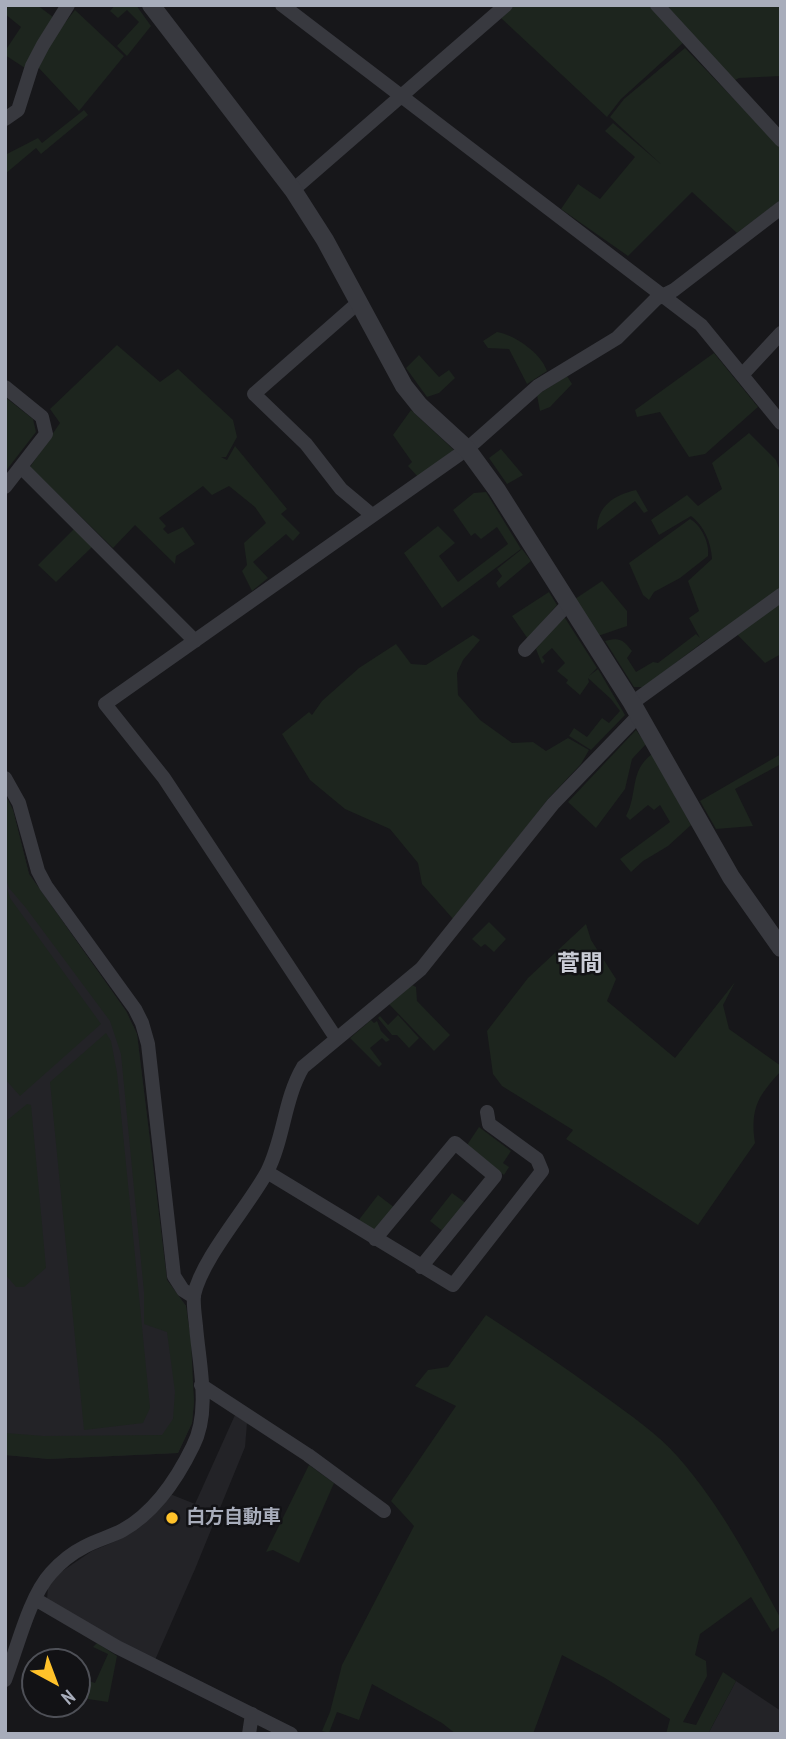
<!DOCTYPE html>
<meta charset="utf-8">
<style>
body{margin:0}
#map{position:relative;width:786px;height:1739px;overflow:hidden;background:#17171a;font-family:"PT Sans Narrow",sans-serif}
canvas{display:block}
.frame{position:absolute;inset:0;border:7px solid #a8adbb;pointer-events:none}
.north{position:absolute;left:21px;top:1648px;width:70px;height:70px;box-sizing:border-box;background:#121215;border:2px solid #4e5057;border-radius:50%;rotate:139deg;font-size:19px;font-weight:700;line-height:28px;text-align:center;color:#a8adbb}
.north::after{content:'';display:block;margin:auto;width:24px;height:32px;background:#ffc22a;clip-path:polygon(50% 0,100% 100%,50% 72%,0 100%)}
</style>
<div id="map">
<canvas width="786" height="1739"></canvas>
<div class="frame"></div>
<div class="north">N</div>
</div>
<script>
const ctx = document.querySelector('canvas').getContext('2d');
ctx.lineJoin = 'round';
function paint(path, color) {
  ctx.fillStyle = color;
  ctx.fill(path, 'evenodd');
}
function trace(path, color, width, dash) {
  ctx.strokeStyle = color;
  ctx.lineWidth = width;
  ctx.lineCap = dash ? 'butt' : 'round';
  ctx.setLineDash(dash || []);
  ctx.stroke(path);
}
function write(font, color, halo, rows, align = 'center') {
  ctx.font = font + ' "PT Sans Narrow","Noto Sans JP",sans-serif';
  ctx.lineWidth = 5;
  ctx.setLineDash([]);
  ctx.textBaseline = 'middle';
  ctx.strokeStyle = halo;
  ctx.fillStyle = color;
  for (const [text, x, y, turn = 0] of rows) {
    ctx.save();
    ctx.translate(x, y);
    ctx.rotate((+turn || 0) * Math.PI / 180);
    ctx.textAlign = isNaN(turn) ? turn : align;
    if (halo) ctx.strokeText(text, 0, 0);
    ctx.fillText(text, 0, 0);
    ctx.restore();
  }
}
paint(new Path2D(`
 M5,794L13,810L29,874L126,1011L137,1034L167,1280L186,1306L194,1402L192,1423L178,1453L49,1459L5,1455Z
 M235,1415L247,1423L245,1447L195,1569L155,1660L65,1612L47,1599L48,1587L58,1574L92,1551L116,1541L170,1494L195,1504Z
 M736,1681L781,1711V1734H708Z`), '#232327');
paint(new Path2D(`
 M5,5H37L53,17L25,68L5,55V51L21,27L5,14Z
 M115,5H136L151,26L127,56L117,46L139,22L127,10L118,18L110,11Z
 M515,5H650L684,42L621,99L607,117L501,18Z
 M665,5H781V76L739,78L733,81Z
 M75,10L124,56L79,111L37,66L53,38Z
 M685,48L781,148V200L737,233L692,192L628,256L561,209L578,184L600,199L635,157L605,131L613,123L662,165L610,117L624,99Z
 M84,110L88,115L41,154L36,148L5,174V155L38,138L42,143Z
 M497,332C515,335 541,353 547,371L527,384L509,349L488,348L483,341Z
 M117,345L160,382L178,369L233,420L237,437L226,457H221L227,460L235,446L287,509L281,514L300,533L293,541L286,534L253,562L268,578L252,591L242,571L247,565L244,543L266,523L255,507L229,486L212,495L203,486L159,518L166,526L163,529L168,534L183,527L195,544L176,556L175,564L135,525L113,548L30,467L60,423L50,409Z
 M714,353L758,407L705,454L689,457L660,412L637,417L635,410Z
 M419,355L439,377L449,370L455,378L439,393L427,397L406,368Z
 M567,376L572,384L550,407L540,411L537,395Z
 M5,397L33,419L36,432L5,472Z
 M411,410L454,450L418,477L408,466L412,462L393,435Z
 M749,433L776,460L781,474V654L765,663L729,626L703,642L644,687H634L605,641C619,637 623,639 632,651L627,658L636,672L653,662L658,663L696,634L700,638L689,618L699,611L688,581L712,559C711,542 704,526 691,516L659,535L651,520L687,495L698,506L722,489L712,463Z
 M501,449L523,475L507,484L489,458Z
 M636,490L648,511L644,513L635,501L597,530C597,506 614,495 636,490Z
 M486,492L521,549L442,608L404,553L438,526L455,543L439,556L458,582L508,544L497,527L481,539L475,533L471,536L453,510L474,493Z
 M690,519C701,525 710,543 708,556L680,578L654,592L649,600L643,595L629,563Z
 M75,528L92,547L56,582L38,565Z
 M522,549L531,561L499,588L496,583L502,576L497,569Z
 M602,581L627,611V626L598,636L575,599Z
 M549,592L557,605L528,639L512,616Z
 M561,617L565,618L597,668L589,676L598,669L625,715L591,750L569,736L574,728L587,737L602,718L609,723L620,711L611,699L588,678L589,682L580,695L566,683L568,680L557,671L565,663L552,648L542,657L545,661L542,664L536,649Z
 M473,635L480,640L463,660L457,673L458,695L480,720L512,743L533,742L546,751L568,738L589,750L581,764L548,799L454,920L422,884L418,863L390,829L345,809L310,780L282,734L309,712L312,715L322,701L359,668L396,644L411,664L426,665Z
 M636,730L646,744L632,759L625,789L596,828L568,802Z
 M652,754L691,825L668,846L643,861L631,872L620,859L670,822L660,805L654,810L648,805L630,820L626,816C638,794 629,771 652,754Z
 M781,754V764L735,789L753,826L716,829L700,801Z
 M5,794L13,810L29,874L126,1011L137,1034L167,1280L186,1306L191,1340L194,1402L192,1423L178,1453L49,1459L5,1455V1433L44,1436L162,1435L173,1419L175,1392L167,1332L144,1324V1292L121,1054L110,1021L26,908L9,888L5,876Z
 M5,881L10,898L101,1024L20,1096L5,1079Z
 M489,922L506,939L494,952L485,944L481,947L472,939Z
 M586,924L591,940L616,979L607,1001L675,1058L735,982L723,1005L729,1029L781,1066V1071C758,1096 750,1108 755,1143L698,1225L566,1139L573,1130L502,1086L493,1074L487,1031L528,978Z
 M412,985L416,987L417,1001L450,1035L434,1051L389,1004Z
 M398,1015L419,1038L409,1048L397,1035H392L378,1018L380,1016L388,1025Z
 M371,1020L374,1023L377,1021L381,1031L390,1040L386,1042L382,1038L370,1048L382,1064L379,1067L350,1038Z
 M106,1033L111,1041L117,1073L150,1408L143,1423L84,1430L50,1082Z
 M27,1104L31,1105L46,1268L24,1287H16L5,1274V1122Z
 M479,1127L511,1151L503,1163L509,1167L504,1175L467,1145Z
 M452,1193L467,1204L445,1233L430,1221Z
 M378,1195L395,1208L378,1228L372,1230L358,1221Z
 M486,1315C526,1341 566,1368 604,1396C630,1415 657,1433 678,1457C721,1506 750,1562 781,1619V1626L772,1632L751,1597L700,1634L695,1655L706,1661L707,1676L683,1722L696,1725L723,1672L736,1681L708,1734H666L670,1719L605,1678L562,1655L533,1734H456L442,1723L372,1684L359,1720L337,1712L329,1733L322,1731L330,1712L342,1665L414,1526L391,1501L456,1406L415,1386L428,1370L448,1367Z
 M309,1465L334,1483L299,1563L273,1550L266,1552Z
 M97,1643L117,1656L108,1702L88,1699V1693L77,1689V1662H70L73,1658L81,1663L79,1672L85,1675L83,1679L95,1683L108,1654L93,1647Z`), '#1d251e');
trace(new Path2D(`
 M282,5L701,325L781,423
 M657,5L781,140
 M5,119L18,110L32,66L43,45L68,5
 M293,190L506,5
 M359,302L254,394L306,444L341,489L372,515
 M742,375L781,333
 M5,387L42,417L46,434L5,487
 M21,467L195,641
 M525,650L569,603
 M632,703L781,595
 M5,778L19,803L38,871L46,886L135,1009L142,1023L148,1044L174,1276L183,1290L194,1297
 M336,1038L164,778L105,704L467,449L538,386L617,338L656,299L674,290L781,208
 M267,1172L453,1285L542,1171L537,1159L489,1124L487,1112
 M375,1239L455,1143L495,1176L421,1267
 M201,1385L308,1455L384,1511
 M35,1599L117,1647L291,1734
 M5,1680C17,1649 29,1597 51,1573C59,1564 72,1553 84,1547C96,1540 110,1537 123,1530C155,1512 177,1479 193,1446C211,1411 199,1364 196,1326C195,1316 193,1304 194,1295C202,1258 248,1207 267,1172C284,1139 284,1099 303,1067L421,969L553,804L639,715
 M249,1734L252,1714`), '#38393f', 14);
trace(new Path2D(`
 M151,5L293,190L325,240L404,386L420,406L467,449L497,490L632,703L731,877L781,948`), '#38393f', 18);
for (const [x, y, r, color] of [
 [172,1518,7,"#ffc22a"]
]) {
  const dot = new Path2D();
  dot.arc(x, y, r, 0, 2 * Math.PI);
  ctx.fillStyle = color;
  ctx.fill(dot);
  trace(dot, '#121215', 2.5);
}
write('bold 19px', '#a8adbb', '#121215', [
 ["白方自動車",186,1518]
], 'left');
write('bold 23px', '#caccd6', '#121215', [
 ["菅間",580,964]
]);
</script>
